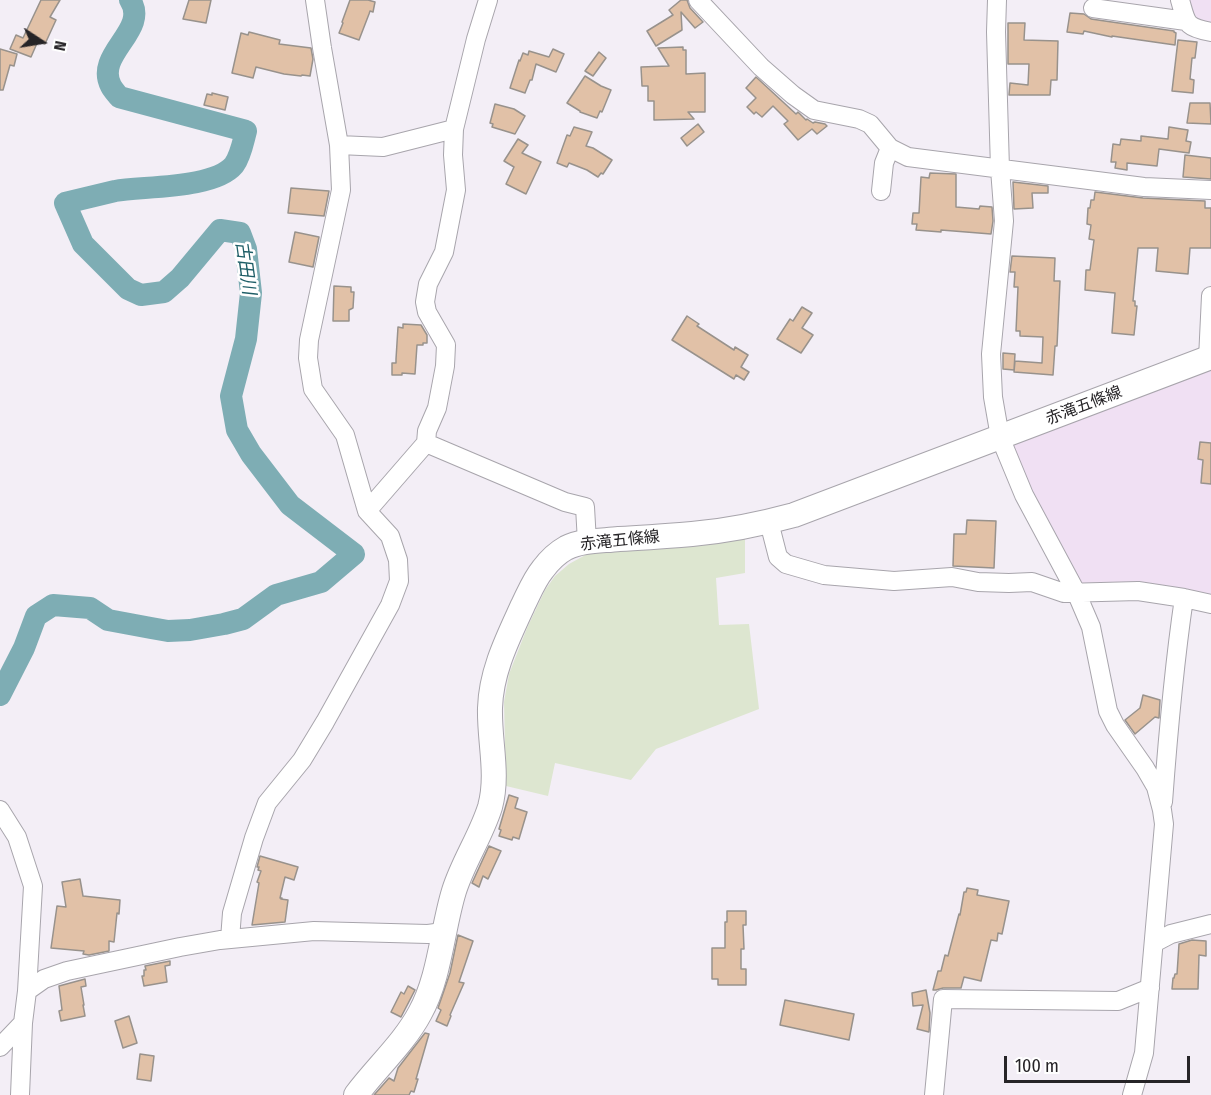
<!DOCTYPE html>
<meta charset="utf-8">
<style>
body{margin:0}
#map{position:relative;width:1211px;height:1095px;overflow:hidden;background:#f3eef6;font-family:"Fira Sans Condensed",sans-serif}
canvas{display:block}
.north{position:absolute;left:12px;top:12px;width:60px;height:60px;-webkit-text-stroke:4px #fff;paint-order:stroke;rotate:102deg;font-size:16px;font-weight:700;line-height:24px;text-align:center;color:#262427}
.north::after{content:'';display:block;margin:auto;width:21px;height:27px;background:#262427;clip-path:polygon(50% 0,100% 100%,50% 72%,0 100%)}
.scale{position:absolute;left:1004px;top:1056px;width:186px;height:27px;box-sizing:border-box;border:3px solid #262427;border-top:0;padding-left:8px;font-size:18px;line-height:21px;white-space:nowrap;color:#262427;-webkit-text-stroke:4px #fff;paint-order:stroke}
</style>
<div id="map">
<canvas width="1211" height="1095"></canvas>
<div class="north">N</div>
<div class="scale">100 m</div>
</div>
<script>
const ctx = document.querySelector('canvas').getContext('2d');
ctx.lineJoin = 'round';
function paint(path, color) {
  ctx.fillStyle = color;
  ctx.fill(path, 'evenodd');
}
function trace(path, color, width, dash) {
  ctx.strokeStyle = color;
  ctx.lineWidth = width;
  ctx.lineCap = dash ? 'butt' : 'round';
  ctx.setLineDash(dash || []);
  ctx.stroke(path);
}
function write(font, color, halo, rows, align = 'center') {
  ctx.font = font + ' "Fira Sans Condensed","Noto Sans JP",sans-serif';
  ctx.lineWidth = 5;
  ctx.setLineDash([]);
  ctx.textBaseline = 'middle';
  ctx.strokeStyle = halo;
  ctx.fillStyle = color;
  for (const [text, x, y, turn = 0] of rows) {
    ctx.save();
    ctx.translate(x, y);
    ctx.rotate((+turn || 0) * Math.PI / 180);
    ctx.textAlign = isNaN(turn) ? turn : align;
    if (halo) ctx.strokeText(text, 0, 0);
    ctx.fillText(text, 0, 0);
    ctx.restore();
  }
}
paint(new Path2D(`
 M1188,0H1211V26L1199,22L1191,12Z
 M1211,367V600L1081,587L1037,503L1011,444Z`), '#f0e0f3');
paint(new Path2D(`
 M745,539V573L716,578L719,625L749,624L759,709L656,749L631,780L555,763L548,796L506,786L504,702L509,674L527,628L545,590L555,576L569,564L589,553L633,548Z`), '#dde6d0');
trace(new Path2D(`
 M0,695L24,648L36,616L53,605L90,608L108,620L151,628L168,631L190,630L224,624L243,619L276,595L321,582L354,554L290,505L251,454L237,430L231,396L246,339L251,293L246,249L240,233L220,230L180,278L164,292L141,295L128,289L83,244L65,203C82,199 98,195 115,191C144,186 214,189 234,165C241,155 243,142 246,131L119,97C117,94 113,90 111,86C94,54 150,30 130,0`), '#7eadb4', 22);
const building = new Path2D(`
 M41,0H60L50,17L56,20L45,44L38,41L31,57L10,49L16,35L23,38Z
 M189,0H211L206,23L183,19Z
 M350,0H368L375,2L373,12L370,11L369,14L359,40L339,33L343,23L342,22Z
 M681,0H687L690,8L703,22L695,28L681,12L682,30L656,46L647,31L673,15L669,10Z
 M1070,13L1084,14L1091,19L1174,31V32L1176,33L1175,45L1112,36V37L1084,31L1083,34L1067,32Z
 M1008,23H1025L1024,40L1058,41L1057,80H1051L1050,95H1009L1010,83L1028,85L1029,64H1008Z
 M249,32L280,40L279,44L311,48L313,59L310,76L302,75L301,76L284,74L256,67L253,78L232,73L241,33L248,35Z
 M1178,40L1197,42L1195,58H1192L1190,79L1194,80L1193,93L1172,91Z
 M683,47V50H686V74L705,73V112H688L694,119L654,120V101H648V86H642L641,67L669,66L658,48Z
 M0,49L17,54L14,66L10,65L3,90H0Z
 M553,49L564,54L556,72L536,64L532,80H530L525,93L510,88L519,60L520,61L523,53L528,55L529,51L549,57Z
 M599,52L606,58L593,76L585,71Z
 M585,76L601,86L611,90L602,112L600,111L597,118L580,112V111L567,103Z
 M756,77L796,114L798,112L806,120L807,119L813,123L815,122L825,124L827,126L817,134L812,129L798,140L784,124L788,121L773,106L762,117L756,112L754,114L747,107L756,98L746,88Z
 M212,93L228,97L225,110L204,105L207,94L212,95Z
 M1190,103H1210L1211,124L1187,123Z
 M495,104L514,109L525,116L515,134L492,127L493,124L490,123Z
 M698,124L704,132L687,146L681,138Z
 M574,127L592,132L586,146L593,148L612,160L603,174L601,173L598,177L587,170L569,163L567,167L557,163L567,135L570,136Z
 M1169,127L1188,130L1186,141L1191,142L1189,153L1159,149L1157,166L1127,163V170L1115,168L1116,162H1111L1113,144L1120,145L1121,139L1141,141V136L1168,139Z
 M518,139L528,145L522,153L541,162L526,194L506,184L514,167L504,161Z
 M1185,155L1211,158V179L1183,177Z
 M930,173L956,174V207L979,209L980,206L992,207L993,221L991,234L941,230V232L916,230L917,224H912L913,213H919L921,177L929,178Z
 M1013,182L1048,186V193H1032L1033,208L1014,209Z
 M291,188L329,191L324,216L288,213Z
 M1095,192L1143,198L1205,201V208H1211V248H1190L1188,274L1156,271L1158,248H1138L1133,301H1135V306H1137L1134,335L1112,333L1115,293L1085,290L1086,270H1090L1094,240L1089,239L1091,225L1087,224L1088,208H1090L1091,200H1094Z
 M295,232L319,237L313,267L289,262Z
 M1012,256L1055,258L1054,281H1060L1057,346H1055L1053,375L1014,372L1015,361L1042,363L1043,337L1020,336V331H1016L1018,287H1014L1015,272H1010Z
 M334,286L351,287V292H354L353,308L349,310V321H333Z
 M802,307L812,313L802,328L813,335L801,353L777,339L790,319L793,321Z
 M687,316L699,324L697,326L734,350L735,347L748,355L741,367L749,372L744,380L736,375L734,379L672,340Z
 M403,324L421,325L427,335V343H423V345H417L415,374L402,373V375H392V363H396V359L398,327L403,328Z
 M1003,353L1015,354L1014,370L1003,369Z
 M1200,442L1211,443V484L1201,483L1203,460L1198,459Z
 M967,520L996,521L994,568L953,566L954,534H966Z
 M1143,695L1160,700L1159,718L1155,717L1135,734L1125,720L1140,708Z
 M509,795L518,798L515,808L527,812L519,839L513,837L512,840L499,836L501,830L499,829Z
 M489,846L501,851L488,879L483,876L479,887L472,883Z
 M260,856L298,867L294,880L285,877L280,898H282L281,899L288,900L285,922L252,925L259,883L257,882L261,871L258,870L259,867H257Z
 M80,879L83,896L120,900L119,914L117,913L114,942L109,941V951L89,955L83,954L84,951L51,948L57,906L66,907L62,882Z
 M967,888L978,890L977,895L1009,901L1002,934L998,933L997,941L991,940L981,981L964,977L961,988H943L936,990H933L938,971H941L945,955L948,956L959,914L960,915L964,892H966Z
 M727,911H746V925H743L744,949H741V969H746V985H718V979H712V948H725V922H727Z
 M458,935L473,941L459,982L464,983L450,1015L451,1016L447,1026L436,1021L441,1010L438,1008L450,973Z
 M1192,940L1206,941V956L1199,955L1198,989H1172L1173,978H1174L1175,974H1177L1179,944Z
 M170,961V965L165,966L167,982L144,986L142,976H144V970H146L145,966Z
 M85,979L86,986L81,987L84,1005H83L85,1016L61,1021L59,1011L62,1010L59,986Z
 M408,986L415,990L401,1017L391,1012L401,992L404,994Z
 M926,990L930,1013L929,1032L917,1029L923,1005L913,1006L912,993Z
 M785,1000L854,1014L849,1040L780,1025Z
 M129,1016L137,1043L123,1048L115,1021Z
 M425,1033L429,1034L416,1079H418L414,1092L411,1091L409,1095H374L389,1078L394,1081L398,1068Z
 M140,1054L154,1056L151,1081L137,1079Z`);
paint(building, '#e1c1a7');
trace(building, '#98928c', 1.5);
const minor = new Path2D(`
 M698,0L761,67L793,95L814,110L859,119L870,124L890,148L908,157L1144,187L1211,190
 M997,0L996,32L1000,169L1004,221L991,354L993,397L1000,437L1024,495L1076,592L1091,627L1108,711L1115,725L1145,768L1156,787L1162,810L1164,824L1144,1053L1132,1095
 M1180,0C1187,24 1185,27 1211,32
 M1093,8L1186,21
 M339,145L383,147L454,129
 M881,191L884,163L890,148
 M1208,359L1211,296
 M426,443L565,502L585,507L587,542
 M367,511L426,443L427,431L437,408L445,366L446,345L427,312L425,302L428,284L444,252L456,190L453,155L454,129L476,39L488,0
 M769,522L778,557L786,564L824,575L894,581L952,577L978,582L1009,583L1032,582L1064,593L1138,591L1184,598L1211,604
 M1163,802C1168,734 1174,666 1184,598
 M0,810L17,837L33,886L27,991L23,1023L20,1095
 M230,939L232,913L254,838L267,803L302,760L325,722L390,605L399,581L398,560L390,536L367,511L345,435L313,389L308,358L309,340L341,190L339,145L322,48L315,0
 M1154,943L1171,934L1211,924
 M27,991L44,979L67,971L180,947L220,940L314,931L428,934L443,932
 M0,1047L23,1023
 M934,1095L943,999L1118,1001L1150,988`);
const major = new Path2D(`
 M356,1095C377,1067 404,1043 420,1013C440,977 442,930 454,891C463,862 481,836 490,807C499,774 489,741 490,708C491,671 508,638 523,605C529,593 534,580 543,569C549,561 557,553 566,548C582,540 602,541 619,539C644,538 668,536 692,534C727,531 761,524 794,515L1211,357`);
trace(minor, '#a8a5ac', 20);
trace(major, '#a8a5ac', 26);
trace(minor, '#fff', 18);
trace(major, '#fff', 24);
write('16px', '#262427', '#fff', [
 ["赤滝五條線",1084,406,-21],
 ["赤滝五條線",620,541,-6]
]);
write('italic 18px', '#1e5e67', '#fff', [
 ["古田川",245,268,82]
]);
</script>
